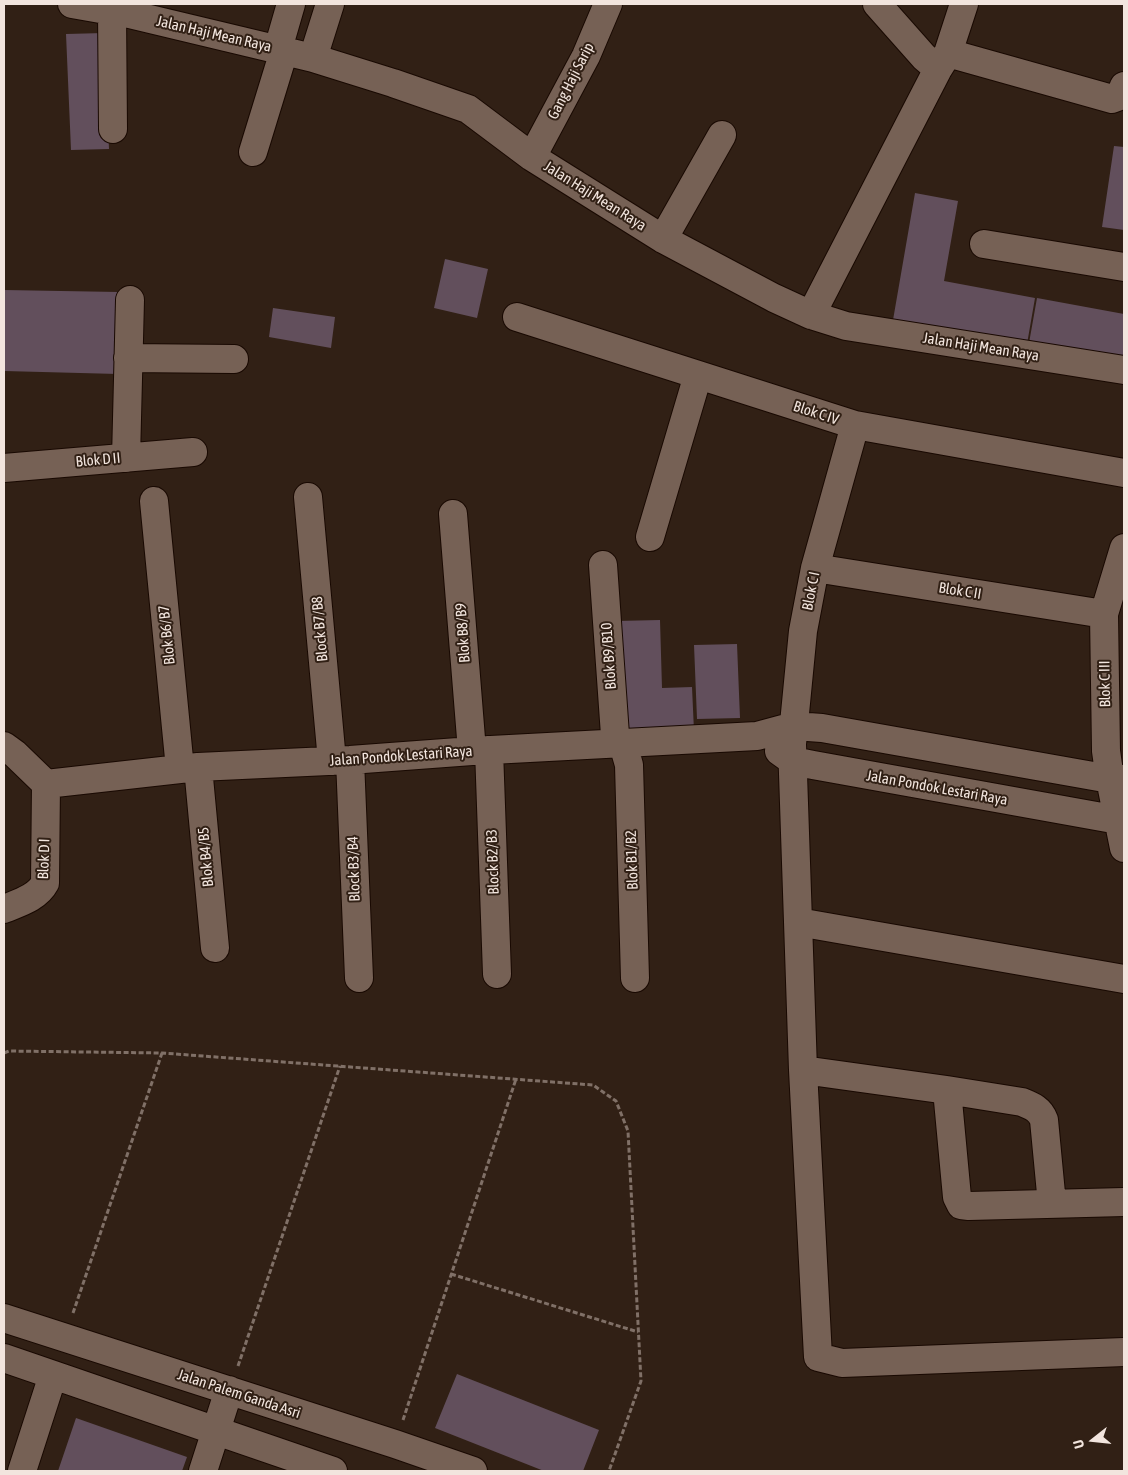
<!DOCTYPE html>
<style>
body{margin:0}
#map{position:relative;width:1128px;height:1475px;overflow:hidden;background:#312015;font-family:"Asap Condensed",sans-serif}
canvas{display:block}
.frame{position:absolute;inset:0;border:5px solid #f2e5de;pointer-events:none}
.north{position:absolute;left:1068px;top:1415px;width:50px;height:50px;-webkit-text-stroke:4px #312015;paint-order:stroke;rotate:254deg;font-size:14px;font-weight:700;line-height:20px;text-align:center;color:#f2e5de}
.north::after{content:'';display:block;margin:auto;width:18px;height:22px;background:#f2e5de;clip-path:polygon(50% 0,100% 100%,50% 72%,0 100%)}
</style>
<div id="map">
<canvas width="1128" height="1475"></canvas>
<div class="frame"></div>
<div class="north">U</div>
</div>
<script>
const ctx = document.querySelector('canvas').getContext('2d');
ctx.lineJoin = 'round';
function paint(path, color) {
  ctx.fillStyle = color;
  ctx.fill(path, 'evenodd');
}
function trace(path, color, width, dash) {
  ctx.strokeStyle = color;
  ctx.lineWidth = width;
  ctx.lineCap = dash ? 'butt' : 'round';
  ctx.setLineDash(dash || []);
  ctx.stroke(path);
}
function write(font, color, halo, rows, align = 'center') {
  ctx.font = font + ' "Asap Condensed",sans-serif';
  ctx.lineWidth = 4;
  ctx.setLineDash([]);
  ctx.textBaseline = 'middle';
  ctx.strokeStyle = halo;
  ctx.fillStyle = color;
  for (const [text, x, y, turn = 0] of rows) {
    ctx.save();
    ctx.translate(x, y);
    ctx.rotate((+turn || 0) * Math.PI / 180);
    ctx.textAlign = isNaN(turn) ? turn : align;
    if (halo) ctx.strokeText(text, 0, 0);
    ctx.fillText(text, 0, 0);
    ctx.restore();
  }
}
paint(new Path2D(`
 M104,33L109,149L71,150L66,34Z
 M1114,146L1124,147V230L1102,227Z
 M915,193L958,201L944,281L1035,298L1027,344L893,320Z
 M445,259L488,269L477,318L434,308Z
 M4,290L119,292L118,374L4,371Z
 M1037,298L1124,314V360L1029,343Z
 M273,308L335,317L331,348L269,337Z
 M660,620L662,688L692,687L694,731L619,734L616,621Z
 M737,644L740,718L697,719L694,645Z
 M457,1374L599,1430L583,1471H544L435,1428Z
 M76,1418L187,1457L182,1471H58Z`), '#624f5c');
const minor = new Path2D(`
 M72,4L129,14L313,58L393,83L468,109L532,157L663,239L774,298L811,315L846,326L1124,370
 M877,4L924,57L938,69
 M112,11L113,129
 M278,49L291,4
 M948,53L1112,99L1120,96L1124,86
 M313,58L330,4
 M253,152L284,51
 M532,157L586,56L608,4
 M663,239L722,135
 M984,244L1124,267
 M811,315L938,69L948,53L964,4
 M517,317L855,425L1124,473
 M128,358L234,359
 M855,425L815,568L803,631L792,744L803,1070L818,1357L842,1363L1124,1352
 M126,458L130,300
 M4,468L193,452
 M308,497L332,761
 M154,501L180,769
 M453,514L472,751
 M650,537L698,375
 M1124,548L1104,614L1106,751L1110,779L1124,848
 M603,565L615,735L623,744L629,765L635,978
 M815,568L1104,614
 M4,746L15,754L46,784
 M489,750L497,974
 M779,751L793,761L813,765L1124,821
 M350,760L359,978
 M198,767L215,948
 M46,784L198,767L350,760L472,751L757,736L794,726L822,728L1110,779H1124
 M4,909C18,903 37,898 45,883L46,784
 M798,922L1124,979
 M803,1070L947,1090L1022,1102C1032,1106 1040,1109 1044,1120L1052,1204
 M947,1090L957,1197L961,1205L969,1206L1124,1202
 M4,1318L395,1444L473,1471
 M4,1358L333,1471
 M22,1471L53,1375
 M203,1471L229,1390`);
trace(minor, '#190902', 30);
trace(new Path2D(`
 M4,1053L9,1051L162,1053L593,1085L616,1101L628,1131L641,1381L609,1471
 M451,1274L638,1332
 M73,1313L162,1053
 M238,1366L340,1066
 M403,1420L516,1079`), '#807067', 3, [5, 2.5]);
trace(minor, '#766155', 28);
write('15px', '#f2e5de', '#312015', [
 ["Jalan Haji Mean Raya",214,34,13],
 ["Gang Haji Sarip",571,81,-63],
 ["Jalan Haji Mean Raya",595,196,32],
 ["Jalan Haji Mean Raya",981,347,9],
 ["Blok C IV",816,413,18],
 ["Blok D II",98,460,-5],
 ["Blok C I",811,591,-79],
 ["Blok C II",960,591,9],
 ["Block B7/B8",320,629,-95],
 ["Blok B8/B9",463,633,-94],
 ["Blok B6/B7",167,635,-96],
 ["Blok B9/B10",609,656,-94],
 ["Blok C III",1105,684,-91],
 ["Jalan Pondok Lestari Raya",401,756,-4],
 ["Jalan Pondok Lestari Raya",937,788,10],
 ["Blok B4/B5",206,857,-95],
 ["Blok D I",44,859,-88],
 ["Blok B1/B2",632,860,-92],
 ["Block B2/B3",493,862,-92],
 ["Block B3/B4",354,869,-92],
 ["Jalan Palem Ganda Asri",239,1394,18]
]);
</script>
